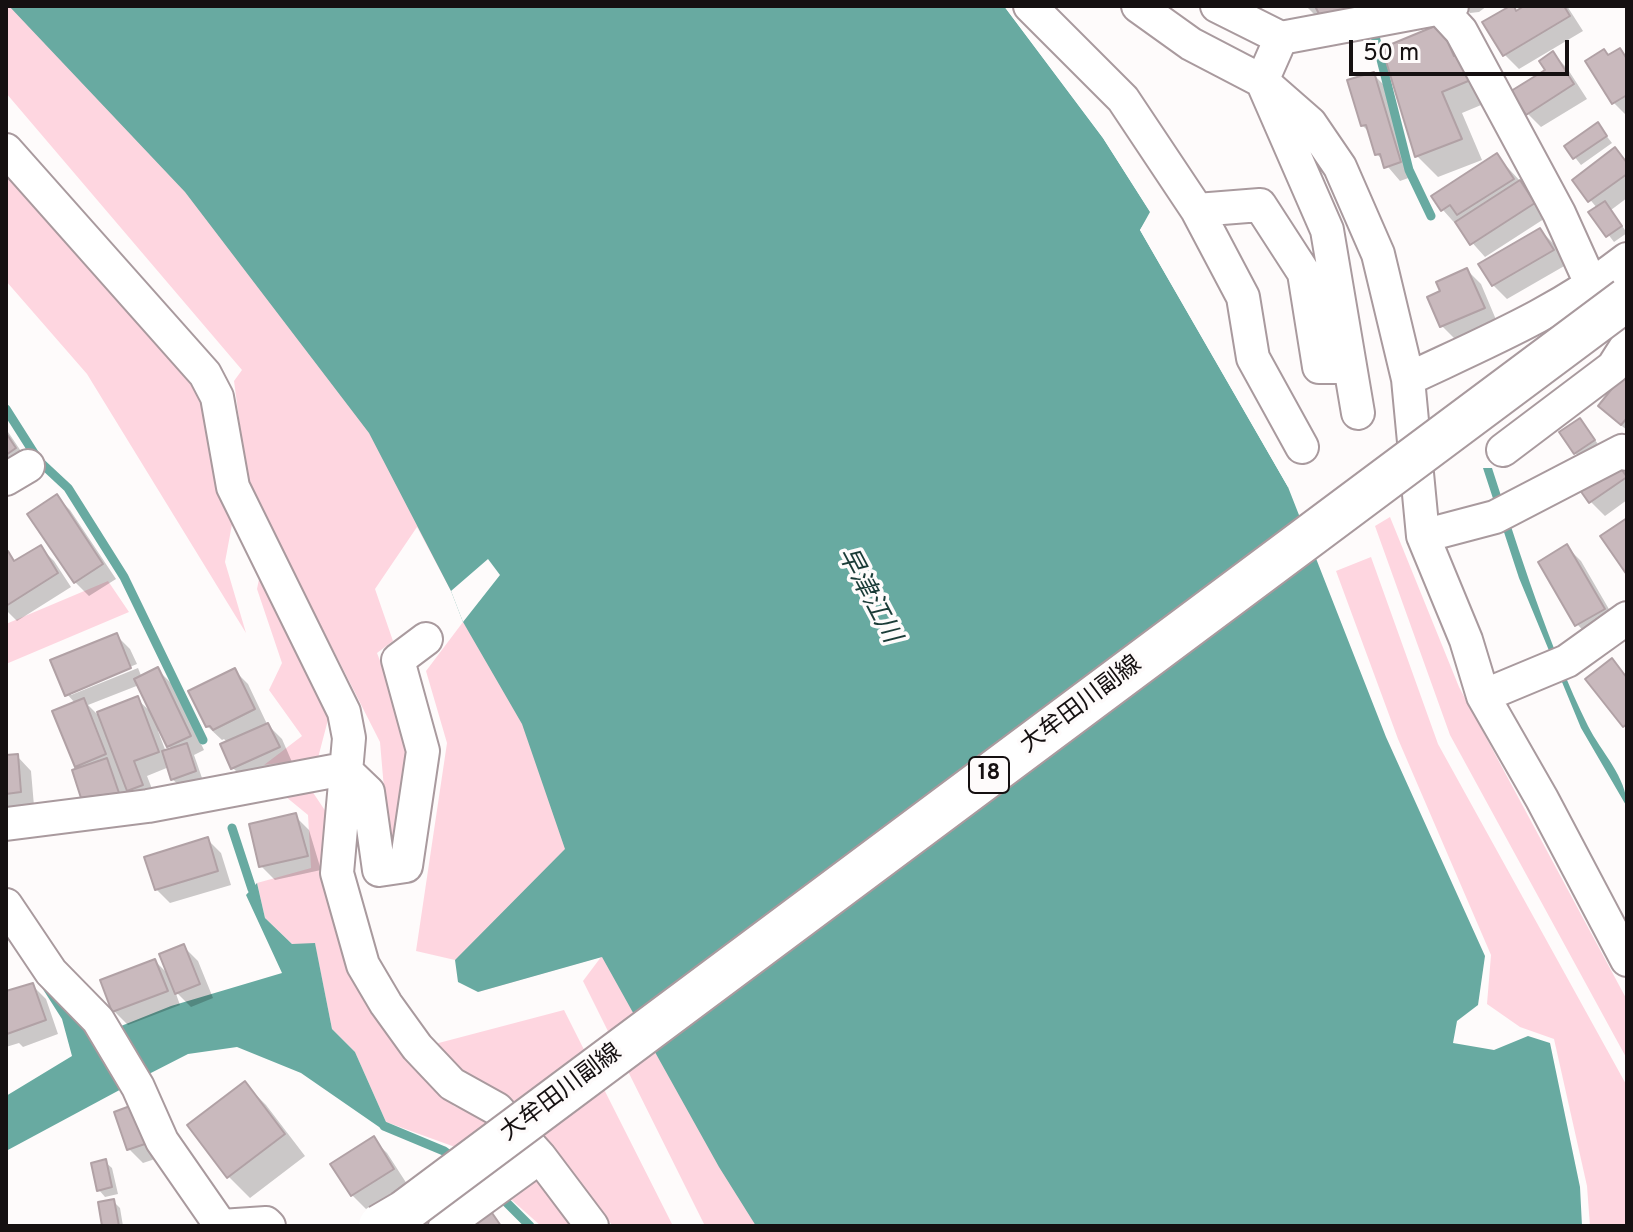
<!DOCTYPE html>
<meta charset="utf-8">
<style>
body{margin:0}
#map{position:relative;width:1633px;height:1232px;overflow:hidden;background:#fefbfb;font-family:Overpass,sans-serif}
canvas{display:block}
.frame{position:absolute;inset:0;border:8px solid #151011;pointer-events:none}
.scale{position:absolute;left:1349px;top:40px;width:220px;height:36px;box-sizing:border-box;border:4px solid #151011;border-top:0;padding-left:10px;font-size:24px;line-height:28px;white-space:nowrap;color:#151011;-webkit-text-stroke:6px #fefbfb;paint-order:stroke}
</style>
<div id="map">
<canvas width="1633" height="1232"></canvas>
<div class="frame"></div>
<div class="scale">50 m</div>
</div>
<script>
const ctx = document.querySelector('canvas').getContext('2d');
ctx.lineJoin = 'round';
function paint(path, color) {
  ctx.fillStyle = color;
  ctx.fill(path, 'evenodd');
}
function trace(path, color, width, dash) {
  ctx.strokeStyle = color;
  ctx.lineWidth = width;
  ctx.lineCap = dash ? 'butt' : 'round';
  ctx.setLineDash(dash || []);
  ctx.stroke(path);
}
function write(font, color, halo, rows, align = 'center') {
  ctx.font = font + ' Overpass,"Noto Sans JP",sans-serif';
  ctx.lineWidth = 7;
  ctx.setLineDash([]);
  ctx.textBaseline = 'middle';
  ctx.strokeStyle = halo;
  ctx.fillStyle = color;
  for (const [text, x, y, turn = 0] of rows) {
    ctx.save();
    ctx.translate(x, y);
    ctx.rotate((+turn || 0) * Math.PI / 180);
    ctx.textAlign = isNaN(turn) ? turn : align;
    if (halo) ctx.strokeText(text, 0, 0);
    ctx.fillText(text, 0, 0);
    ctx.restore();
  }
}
paint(new Path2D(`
 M6,6H78L488,559L451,591L417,527L375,589L393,641L377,653L414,750L400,848L389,847L380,742L247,480L234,381L242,370L6,93Z
 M6,174L201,394L214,476L233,519L225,562L246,633L87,374L6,281Z
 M1390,517L1459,687L1627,1000V1059L1450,735L1375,526Z
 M1371,557L1438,744L1627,1086V1226H1590L1587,1186L1554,1039L1520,1027L1487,1004L1491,955L1398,739L1336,571Z
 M261,569L330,712L318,758L264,765L302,736L269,690L282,663L257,589Z
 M108,581L129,612L6,664V624Z
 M463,622L614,841L455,960L416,951L447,743L426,671Z
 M312,791L326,812V879L408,1059L454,1106L492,1122L519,1160L493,1181L455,1147L386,1122L355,1052L332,1029L315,944H292L265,918L257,883L311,868L308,815L280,792Z
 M636,895L838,1226H705L583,981L601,957L478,992Z
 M564,1010L673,1226H613L506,1097L464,1076L431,1045Z
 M533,1176L577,1226H541L505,1194Z`), '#fed6e0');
paint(new Path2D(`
 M9,6H1004L1103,138L1151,213L1140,230L1288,487L1386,737L1485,956L1478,1005L1457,1021L1453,1043L1494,1050L1528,1036L1550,1043L1580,1187L1582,1226H756L719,1167L602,957L478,992L458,982L455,960L565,849L522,724L463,622L451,591L369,433L185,192Z
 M1483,468H1492C1520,554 1548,644 1588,726C1601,752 1627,777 1627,807L1581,728L1519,578Z
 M257,883L265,918L292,944L315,943L332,1029L355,1052L386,1122L382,1129L301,1073L237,1047L188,1054L145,1076L116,1028L171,1006L282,973L246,895Z
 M49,982L127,1086L6,1151V1096L72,1056L62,1019L39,983Z`), '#68aaa1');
paint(new Path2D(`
 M1004,6H1009L1107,135L1154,211L1144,230L1292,485L1288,487L1140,230L1150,212L1103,138Z
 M488,559L500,575L463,622L451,591Z`), '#fefbfb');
paint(new Path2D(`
 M1306,6H1361L1370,23L1320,14L1316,16Z
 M1463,6H1487L1479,12L1470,13Z
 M1528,6H1567L1583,31L1519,69L1505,55L1485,23L1512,7L1518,12Z
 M1440,26L1493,100L1462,113L1482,160L1438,177L1417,156Z
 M1620,50L1627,58V116L1614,103L1609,57Z
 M1553,54L1567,68L1587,99L1541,127L1527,113Z
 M1373,74L1387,88L1414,176L1400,181L1377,154L1371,134L1362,125Z
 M1598,125L1612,143L1581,165L1566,146Z
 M1615,150L1627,162V198L1611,210L1627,233L1614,242L1591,212L1597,208L1574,180Z
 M1496,155L1534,196L1547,217L1485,257L1443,210L1434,196Z
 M1540,230L1554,244L1566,265L1507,299L1493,285Z
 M1467,270L1481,284L1497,322L1456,340L1442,326Z
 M1627,373V430L1614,420Z
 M1586,427L1600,447L1582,459L1575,453Z
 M6,429L29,463L6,476Z
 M1612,459L1627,474V500L1605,516L1591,502Z
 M56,496L70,510L116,579L89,596L75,582Z
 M40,547L54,561L71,587L17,621L6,610V554L16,562Z
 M1567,547L1581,561L1617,623L1591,639L1577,624Z
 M116,635L130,649L137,664L71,691V695L138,668L142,678L158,670L172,684L204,750L194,755L202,778L179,785L172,779L169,767L147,776L156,799L142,804L125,787L132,807L97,811L83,796L80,769L76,766L75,703L67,694ZM139,685L153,714L137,699L97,714L88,705ZM161,730L169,746L173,750L166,752L158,731Z
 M234,670L248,684L267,724L282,739L292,762L247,782L233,768L228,743L224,739L222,740L207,726Z
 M17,756L31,771L34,806L6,808V757Z
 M295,816L309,830L321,870L275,880L261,866Z
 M207,839L221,853L231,885L170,903L156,889Z
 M184,947L198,961L213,998L191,1007L175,991L180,1005L128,1025L114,1011L155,961L170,976Z
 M32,985L46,999L58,1034L23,1047L19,1043L6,1047V993Z
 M245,1084L266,1105L305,1156L250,1198L229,1177Z
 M117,1113L164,1156L143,1163L129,1149Z
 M373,1139L387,1153L407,1184L366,1209L352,1195Z
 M105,1162L112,1168L118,1194L105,1197L99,1190Z
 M114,1202L120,1208L123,1226H104Z`), '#0003');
trace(new Path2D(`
 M1375,36L1409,170L1431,216
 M6,409L39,461L68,488L124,577L203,740
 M232,828L252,889
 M384,1126L444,1151L455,1159
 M505,1201L530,1226`), '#68aaa1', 9);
const building = new Path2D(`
 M1315,6H1356L1357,8L1320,16Z
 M1510,6H1514L1516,11L1524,6H1564L1570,16L1503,56L1482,22Z
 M1440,24L1454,56L1462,52L1473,79L1442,92L1462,139L1415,157L1382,48Z
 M1620,48L1627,59V95L1612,104L1585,61L1604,49L1608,55Z
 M1553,51L1574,84L1526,115L1511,91L1545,70L1539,61Z
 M1374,72L1401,162L1384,168L1380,154L1375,155L1366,125L1361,126L1347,80Z
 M1598,122L1607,136L1573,159L1564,146Z
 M1615,147L1627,163V174L1588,202L1572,180Z
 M1497,153L1514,179L1457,215L1450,205L1441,211L1431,196Z
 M1520,180L1535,203L1470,245L1455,222Z
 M1605,201L1622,226L1606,237L1588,212Z
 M1540,228L1554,250L1492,286L1478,264Z
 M1467,268L1485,308L1440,327L1427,297L1440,291L1436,282Z
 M1627,370V418L1621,425L1598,406Z
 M1580,418L1595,440L1574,454L1559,432Z
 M6,433L16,448L6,455Z
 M1612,456L1627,477L1589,503L1575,483Z
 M57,494L103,564L74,583L27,514Z
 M1627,518V575L1600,536Z
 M1567,544L1605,609L1575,626L1538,562Z
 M41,545L58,573L6,606V552L8,551L14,561Z
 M117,633L131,668L65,696L50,660Z
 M1612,658L1627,678V724L1623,727L1585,679Z
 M158,667L191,736L167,747L134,679Z
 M235,668L255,709L213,730L210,726L206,727L188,691Z
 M138,696L159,752L134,761L143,785L127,791L97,712Z
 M84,698L106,754L75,767L52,711Z
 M268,723L280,747L231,769L220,744Z
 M187,743L196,771L171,780L162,751Z
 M18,754L21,792L6,794V755Z
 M107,758L119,793L81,798L72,770Z
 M296,813L308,856L259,867L249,824Z
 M208,837L218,871L155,890L144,857Z
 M184,944L200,984L175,994L159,954Z
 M155,959L168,991L112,1012L100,980Z
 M33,983L46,1020L7,1034L6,991Z
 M245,1081L285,1134L227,1178L187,1125Z
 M138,1103L151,1142L127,1150L114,1112Z
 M374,1136L394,1169L351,1196L330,1164Z
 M106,1159L112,1187L97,1191L91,1163Z
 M114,1199L119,1226H102L98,1202Z
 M488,1207L501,1226H461Z`);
paint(building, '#c9b9bd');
trace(building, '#b1a1a5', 2);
const minor = new Path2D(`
 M1030,6L1123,99L1197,210L1243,297L1253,358L1302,447
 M1138,6L1191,44L1262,81L1327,230L1358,413
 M1217,6L1281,38L1452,6
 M1438,6L1461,31L1559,213L1592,286L1627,329
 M1281,38L1262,81L1310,123L1340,167L1378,254L1408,379L1423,536L1466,640L1483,696L1542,799L1627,960
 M6,150L205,374L217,397L233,487L344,712L349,738L337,873L363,965L386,1004L417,1047L452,1084L497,1109L540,1157L592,1226
 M1197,210L1260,205L1304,273L1319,367H1350
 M1408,379C1484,343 1561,311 1627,259
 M1503,450L1613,367L1627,345
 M6,479L28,466
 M1423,536L1495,517L1622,451L1627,454
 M1483,696L1567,661L1627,618
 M344,769L368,792L379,870L406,866L423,751L398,660L426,639
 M6,824L148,806L344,769
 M6,905L51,972L98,1020L138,1087L162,1141L221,1226L266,1223L269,1226
 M445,1226L540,1157`);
trace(minor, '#a99a9e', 36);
trace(minor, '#fff', 32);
const majorBridge = new Path2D(`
 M380,1226L404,1212L1627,299`);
trace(majorBridge, '#a99a9e', 46, []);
trace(majorBridge, '#fff', 42);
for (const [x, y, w] of [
 [989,775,40]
]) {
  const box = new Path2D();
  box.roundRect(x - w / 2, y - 18, w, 36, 6);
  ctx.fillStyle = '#fefbfb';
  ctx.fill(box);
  trace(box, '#151011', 2);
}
write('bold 22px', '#151011', null, [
 ["18",989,775]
]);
write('24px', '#151011', '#fefbfb', [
 ["大牟田川副線",1082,706,-37],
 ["大牟田川副線",562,1094,-37]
]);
write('italic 26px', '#1a3b37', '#fefbfb', [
 ["早津江川",867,596,62]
]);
</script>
